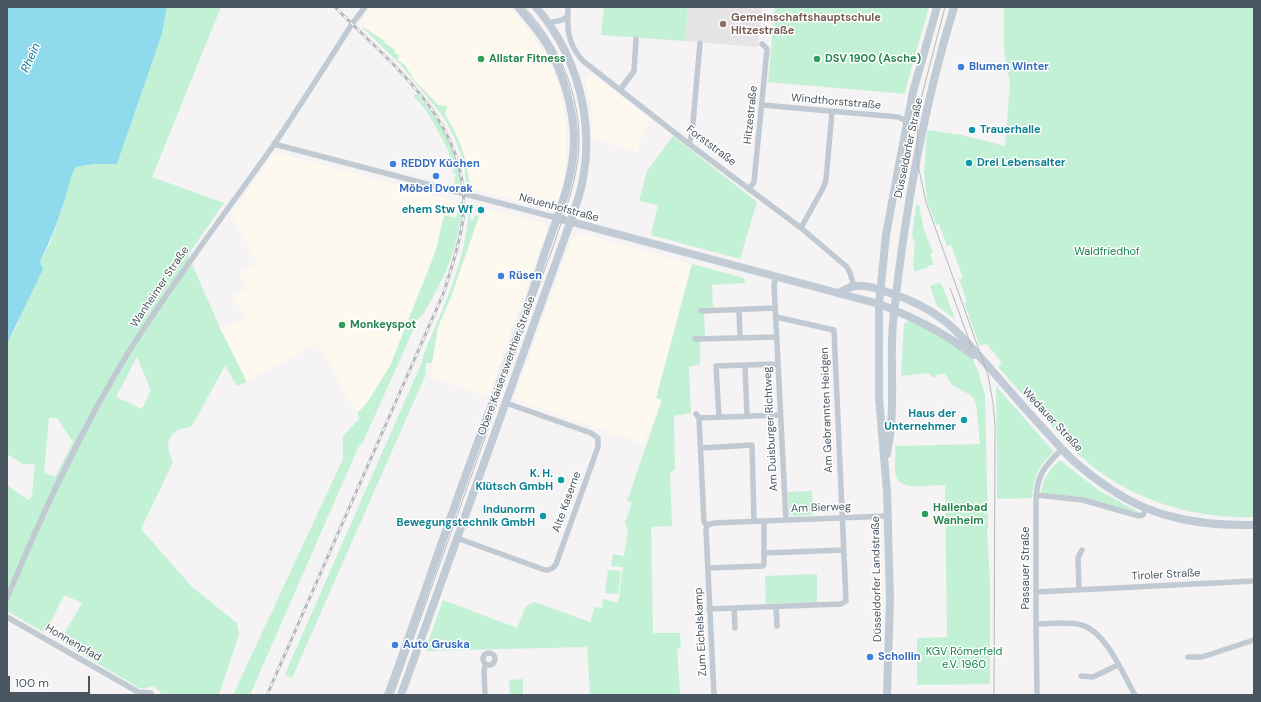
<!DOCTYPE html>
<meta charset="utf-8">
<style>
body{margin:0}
#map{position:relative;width:1261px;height:702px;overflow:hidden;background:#f5f3f3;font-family:"DM Sans",sans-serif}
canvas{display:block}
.frame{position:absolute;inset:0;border:8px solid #4a5661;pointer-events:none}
.scale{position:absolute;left:8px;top:676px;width:82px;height:18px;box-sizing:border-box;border:2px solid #4a5661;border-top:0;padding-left:5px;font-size:12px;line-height:14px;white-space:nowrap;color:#4a5661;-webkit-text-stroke:3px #fff;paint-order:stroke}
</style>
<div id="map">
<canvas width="1261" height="702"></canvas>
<div class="frame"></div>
<div class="scale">100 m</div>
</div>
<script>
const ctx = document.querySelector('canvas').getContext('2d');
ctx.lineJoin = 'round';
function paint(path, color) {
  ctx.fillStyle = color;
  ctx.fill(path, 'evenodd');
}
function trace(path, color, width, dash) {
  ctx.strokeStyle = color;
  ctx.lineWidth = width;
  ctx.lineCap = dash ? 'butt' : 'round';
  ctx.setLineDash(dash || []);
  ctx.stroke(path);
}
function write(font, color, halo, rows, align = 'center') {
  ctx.font = font + ' "DM Sans",sans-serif';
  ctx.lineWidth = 3;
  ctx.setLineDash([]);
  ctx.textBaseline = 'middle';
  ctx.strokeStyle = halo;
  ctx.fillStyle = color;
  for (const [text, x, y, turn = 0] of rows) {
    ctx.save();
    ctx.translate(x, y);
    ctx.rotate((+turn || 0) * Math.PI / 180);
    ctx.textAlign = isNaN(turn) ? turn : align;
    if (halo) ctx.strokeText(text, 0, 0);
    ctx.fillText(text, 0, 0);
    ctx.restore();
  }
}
paint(new Path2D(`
 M371,7H510L531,33L545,54L555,75L562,98L567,132L566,159L563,183L556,207L550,209L470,188L467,162L461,145L444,112L384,45L359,24Z
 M590,74L593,75L651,120L644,128L638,152L593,139L592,110L585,81L587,77Z
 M275,152L460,202L456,218L444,215L436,250L390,366L367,403L357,413L317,343L247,382L221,330L246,317L233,296L247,289L239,274L257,262L231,214Z
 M487,210L543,223L547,229L488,396L430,377L438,327L451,297L479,216L485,215Z
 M583,234L692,264L656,398L662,400L643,444L514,399L571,240Z`), '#fdf9ef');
paint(new Path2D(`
 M688,7H762L758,47L685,41Z`), '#e6e4e5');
paint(new Path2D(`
 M167,7H221L152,177L224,203L188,255L221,330L247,382L237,386L225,366L192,426C187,428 178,429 174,433C165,440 168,453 173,462L141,529L192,587L237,623L239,634L219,695H161V693C151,681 150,690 139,688L60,641L82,603L64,595L45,633L7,611V485L28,500L32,496L35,464H23L7,454V344L17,325L40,262L50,243L64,203L72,173L76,167L94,164H117L162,34ZM137,357L151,390L142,409L116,397ZM49,418H57L73,442L55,477L44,472Z
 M604,7H688L685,41L601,35Z
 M775,7H929L905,91L906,94L768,82Z
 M1004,7H1254V517C1196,519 1138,502 1092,466C1076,453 1063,438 1049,423C1032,405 1015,386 998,367L1002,363L987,344L980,346L964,303L967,302L959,279L963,278L951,245L947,246L939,224L936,225L927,201L924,172L927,130L962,135L1005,146L1010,84L1004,51Z
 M360,25L385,41L384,42L395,50L394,53L399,55L398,60L405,65L415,81L438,105L447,106L445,114C461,141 466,157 470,188L467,187L463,160L455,139L445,119L402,66Z
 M416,93C439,120 458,150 461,185L454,183L456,174L453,173C456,161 439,133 433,122C429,113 421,105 414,96Z
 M673,136L757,202L740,259L651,235L658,205L639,201L647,171Z
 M460,202H463C459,247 445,278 422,316L419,317L363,442L358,448L250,695H233L343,459V436L360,418L357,413L367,403L390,366L436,250L444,215L456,218Z
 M469,204L473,205L471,213L470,220H473L475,215L479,216L451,297L438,327L432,363H426L425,376L292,678L285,674L422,362L423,356C443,308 468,257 469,204Z
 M916,205H919L924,230L933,252L930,254L934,265H929L928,267L915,272L913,266L915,244L912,236Z
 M692,264L744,278L745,283L712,285L713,308L704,313L705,336L700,342V364L689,367L691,413L674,416L675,470L670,473L672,526L651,527L653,633H680L681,648L677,649L680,695H590L587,647L425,651L443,600L517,628L526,606L535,602L590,622L595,607L602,608L603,599L618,603L623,567L611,566L613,554L624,556L628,530L625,523L632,502L627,501L662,400L656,398Z
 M940,282L941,285H942L955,319L937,306L930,286Z
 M909,320L950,342L972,358L978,371L985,395L988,528L987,529L990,583V684L917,685V638L947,637L945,485C932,484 902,492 896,477C894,470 896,454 895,446L980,444L976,403L972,396L952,385L945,374H938L934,378L928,373L901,376L904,324Z
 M996,386L1054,452C1036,468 1035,475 1032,498L997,499Z
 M1060,460L1097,489L1140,513L1041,493C1043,477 1049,471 1060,460Z
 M812,491L813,515L791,516L789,513L788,492Z
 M608,570L621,571L618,594L605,593Z
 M817,574V602L766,604L765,576Z
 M523,679V695H510L509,680Z`), '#c3f1d5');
paint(new Path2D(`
 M7,7H167L162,34L117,164H94L76,167C69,178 68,192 63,205C57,224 49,243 40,262L43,269L7,344Z`), '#90daee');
trace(new Path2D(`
 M568,7C567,29 567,43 583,61L689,144L801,228L847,267L850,273L854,286
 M549,23L562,20L568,16
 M620,90L634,71L636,39
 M762,105L898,117L907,121
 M274,144L557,218
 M689,144L692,134L700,43
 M749,189L754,182L767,49L762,44
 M801,228L823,188L826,180L832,112
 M776,277L774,285L786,520
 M739,310L740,337
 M701,311L775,308
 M695,339L777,337
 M745,365L747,416
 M696,414L699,418L704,522L707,525L706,530L714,695
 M719,417L716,366L778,364
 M699,418L780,415
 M701,448L752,445L754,521
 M1036,495L1083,500L1139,516L1143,515L1146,508
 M707,525L714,523L888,516
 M457,538L545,570C550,570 553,569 556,564L598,447V438L591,433L506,403
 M765,553L844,550
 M708,568L763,566L764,564V521
 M1079,590L1078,558L1082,550
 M1036,592L1254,581
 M7,598C42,514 80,431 128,353C173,282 224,215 273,146C300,106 326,65 352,24L365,7
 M776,607L777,626
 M734,608L735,628
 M709,609L841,604L846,601L834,330L776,317
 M7,617L138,692L151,693
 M1036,624C1050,624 1068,621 1082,625C1106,632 1123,674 1135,695
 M483 659a6 6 0 1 1 12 0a6 6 0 1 1-12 0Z
 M1188,657H1202L1254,640
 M1081,676L1093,677L1118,665
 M485,695L484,670L486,664
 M1037,695L1036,624V499C1037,474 1045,466 1062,449`), '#c1cad2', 5.5);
trace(new Path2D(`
 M557,218L879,304C913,317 944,332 973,355
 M838,293C843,291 849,287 855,286C868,285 879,289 890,293C909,299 926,307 942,319C960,332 973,350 988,366C1012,394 1036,421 1061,448C1075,464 1094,478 1112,490C1155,519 1204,526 1254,525
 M887,454C888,445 891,435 891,425C894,390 890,356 893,322C904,215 923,109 954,7
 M388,695C417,616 443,537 472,458C494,397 519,337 538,274C551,228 575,185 574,136C573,108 563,73 549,48C541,33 529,20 518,7
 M401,695L565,237C571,220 578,202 582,184C595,122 578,56 536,7
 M887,695L890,599L887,492L879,397V304L886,235L899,165L913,92L937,7`), '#c1cbd6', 8);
trace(new Path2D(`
 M945,7L922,95L918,121L917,145L918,165L926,202L988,375L993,403L995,426L994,695
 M950,288L972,348
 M393,695C436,575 479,454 522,334C532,305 542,276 553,247C564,213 578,180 579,144C580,93 558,43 524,7`), '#b5b8bd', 1);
const rail = new Path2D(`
 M267,695L444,292C451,268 460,244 463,219C473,125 394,67 335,7`);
trace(rail, '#b5b8bd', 3);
trace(rail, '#fff', 1.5, [4.5]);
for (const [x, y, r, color] of [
 [723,24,4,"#8d6e63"],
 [481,59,4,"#2e9e5b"],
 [817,59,4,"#2e9e5b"],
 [961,67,4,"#3f7fe0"],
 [972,130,4,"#0f9aa8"],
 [969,163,4,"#0f9aa8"],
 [393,164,4,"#3f7fe0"],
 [436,176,4,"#3f7fe0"],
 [481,210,4,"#0f9aa8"],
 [501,276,4,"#3f7fe0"],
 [342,325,4,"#2e9e5b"],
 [964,420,4,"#0f9aa8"],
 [561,480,4,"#0f9aa8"],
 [925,514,4,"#2e9e5b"],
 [543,516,4,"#0f9aa8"],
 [395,645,4,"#3f7fe0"],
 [870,657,4,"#3f7fe0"]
]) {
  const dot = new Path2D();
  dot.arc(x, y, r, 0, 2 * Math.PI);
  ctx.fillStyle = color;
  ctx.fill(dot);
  trace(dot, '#fff', 1.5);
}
write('bold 11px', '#785e54', '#fff', [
 ["Gemeinschaftshauptschule",731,18],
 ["Hitzestraße",731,31]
], 'left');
write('bold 11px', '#27864d', '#fff', [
 ["Allstar Fitness",489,59],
 ["DSV 1900 (Asche)",825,59],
 ["Monkeyspot",350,325],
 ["Hallenbad",933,508],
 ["Wanheim",933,521]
], 'left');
write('bold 11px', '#366cbe', '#fff', [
 ["Blumen Winter",969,67],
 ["REDDY Küchen",401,164],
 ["Möbel Dvorak",436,189,"center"],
 ["Rüsen",509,276],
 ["Auto Gruska",403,645],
 ["Schollin",878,657]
], 'left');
write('11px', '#4a5661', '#fff', [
 ["Windthorststraße",836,102,5],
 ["Hitzestraße",751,115,-84],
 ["Forststraße",711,146,37],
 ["Düsseldorfer Straße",909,148,-78],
 ["Neuenhofstraße",559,208,15],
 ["Wanheimer Straße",160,287,-56],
 ["Obere Kaiserswerther Straße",507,366,-70],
 ["Am Gebrannten Heidgen",827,410,-92],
 ["Wedauer Straße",1052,420,47],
 ["Am Duisburger Richtweg",771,429,-93],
 ["Alte Kaserne",567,502,-70],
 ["Am Bierweg",821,508,-2],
 ["Passauer Straße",1026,568,-90],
 ["Tiroler Straße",1166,575,-3],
 ["Düsseldorfer Landstraße",877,579,-91],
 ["Zum Eichelskamp",701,632,-93],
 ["Honnenpfad",73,643,30]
]);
write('bold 11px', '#0d838f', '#fff', [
 ["Trauerhalle",980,130,"left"],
 ["Drei Lebensalter",977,163,"left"],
 ["ehem Stw Wf",473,210],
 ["Haus der",956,414],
 ["Unternehmer",956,427],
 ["K. H.",553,474],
 ["Klütsch GmbH",553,487],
 ["Indunorm",535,510],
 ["Bewegungstechnik GmbH",535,523]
], 'right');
write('11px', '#17864f', '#fff', [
 ["Waldfriedhof",1107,252],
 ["KGV Römerfeld",964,652],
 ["e.V. 1960",964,665]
]);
write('italic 12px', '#0c7c9b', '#fff', [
 ["Rhein",31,58,-66]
]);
</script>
